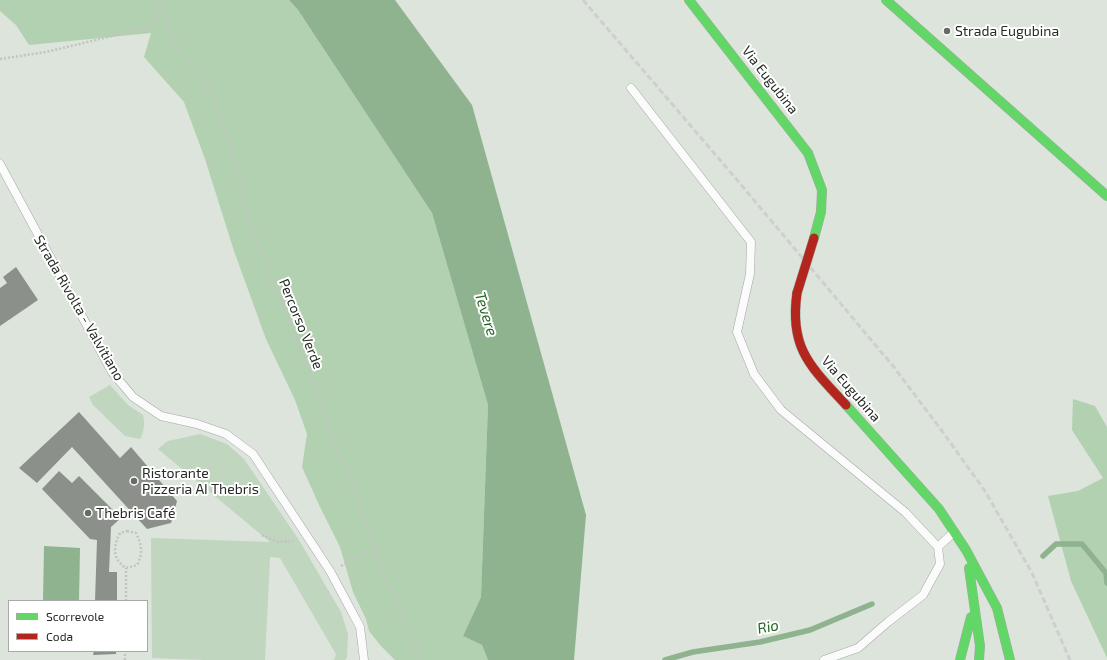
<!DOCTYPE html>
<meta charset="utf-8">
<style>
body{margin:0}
#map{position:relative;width:1107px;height:660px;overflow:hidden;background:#dce4dc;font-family:"Exo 2",sans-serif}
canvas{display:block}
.legend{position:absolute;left:8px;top:600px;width:140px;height:52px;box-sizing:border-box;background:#fff;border:1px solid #a8aaa8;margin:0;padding:5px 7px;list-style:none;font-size:12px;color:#262b25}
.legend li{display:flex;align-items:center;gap:8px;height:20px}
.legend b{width:20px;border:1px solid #a8aaa8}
</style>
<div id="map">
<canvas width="1107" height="660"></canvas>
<ul class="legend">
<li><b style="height:5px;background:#63d668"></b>Scorrevole</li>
<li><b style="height:5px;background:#b3261e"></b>Coda</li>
</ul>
</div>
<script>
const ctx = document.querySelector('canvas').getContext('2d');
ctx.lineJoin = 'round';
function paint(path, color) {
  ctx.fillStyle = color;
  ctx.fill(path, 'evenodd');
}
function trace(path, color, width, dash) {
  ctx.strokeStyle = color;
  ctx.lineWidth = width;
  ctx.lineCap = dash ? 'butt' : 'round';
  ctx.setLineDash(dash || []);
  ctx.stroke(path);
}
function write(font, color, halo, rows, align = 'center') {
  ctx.font = font + ' "Exo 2",sans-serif';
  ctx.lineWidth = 4;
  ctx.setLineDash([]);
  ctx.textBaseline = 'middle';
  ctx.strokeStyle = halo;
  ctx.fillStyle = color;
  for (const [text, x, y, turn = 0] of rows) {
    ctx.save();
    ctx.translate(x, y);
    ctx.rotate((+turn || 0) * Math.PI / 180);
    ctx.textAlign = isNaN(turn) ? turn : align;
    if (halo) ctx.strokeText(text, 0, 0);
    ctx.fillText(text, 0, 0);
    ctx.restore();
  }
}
paint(new Path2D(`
 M110,385L128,405L143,415C145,424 144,431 140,439L125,436L93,405L89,397Z
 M200,434L227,444L244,459L299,540L341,612L348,634L347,657L345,660H334L336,654L280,558L270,557L265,660H204L152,658L151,538L270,542L158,449L168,441Z`), '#c0d6bf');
paint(new Path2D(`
 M0,0H289L298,10L432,213L488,405L481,597L463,636L482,645L488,660H395L381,646L369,631L366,619L353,592L340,547L320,507L302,467L307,434L295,400L266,339L234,251L205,159L184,102L144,57L151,33L29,45L16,25L0,11Z
 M1073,399L1095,406L1107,427V658L1071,581L1048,496L1078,491L1103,478L1072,430Z`), '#b2d1b1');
paint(new Path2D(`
 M289,0H395L472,105L586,515L574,660H488L482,645L463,636L481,597L488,405L432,213L298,10Z
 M44,546L80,548L79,601H43Z`), '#8fb38e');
trace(new Path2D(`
 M1043,556L1056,544H1082L1106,573L1107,583
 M665,660L693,652L760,642L810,630L872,604`), '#8fb38e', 5.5);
paint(new Path2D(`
 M16,267L38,300L0,326V288L7,283L3,277Z
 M79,412L120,458L131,447L177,501L171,523L147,529L72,447L37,483L19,468Z
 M59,471L72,483L79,476L121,518L111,527L109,572H117V601H95L97,540L90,539L42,489Z
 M94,651H116V654L93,655Z`), '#8b908a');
const lane = new Path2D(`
 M631,88L751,242L750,274L737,332L754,374L781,410L905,512L938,547L953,533
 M0,164L112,372L133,397L161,416L197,424L226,434L253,454L330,571L344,597L360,627L364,660
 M824,660L858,648L888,622L923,595L940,564L938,547`);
const fast = new Path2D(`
 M689,0L808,153L822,190L821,212L814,238
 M886,0L1107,196
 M846,405L939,509L966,550L997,608L1010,660
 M969,568L980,646L979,660
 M960,660L971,617`);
const jam = new Path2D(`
 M797,293C789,349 811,367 846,405`);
trace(lane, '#a3a9a3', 9);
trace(fast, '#a3a9a3', 10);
trace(jam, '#a3a9a3', 10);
trace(new Path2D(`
 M161,0L175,46L204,80L228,138L253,232L296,337L384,572L421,660
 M0,59L46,52L146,28L157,19L156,0
 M127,531L136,533C142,545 143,554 137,565L126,568C112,559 113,546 120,533Z
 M262,535L278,542L294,541
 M341,566L375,547
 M126,601V568
 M125,660V651`), '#c1c4c0', 2.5, [2, 2]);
trace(lane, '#fafbfa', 8);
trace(fast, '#63d668', 9);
trace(jam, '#b3261e', 9);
trace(new Path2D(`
 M583,0L732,174L893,366L942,431L985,491L1032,573L1070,660`), '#ced0ce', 3, [6, 3]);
const jamBridge = new Path2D(`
 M797,293L814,238`);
trace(jamBridge, '#a3a9a3', 10, []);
trace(jamBridge, '#b3261e', 9);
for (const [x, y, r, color] of [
 [947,31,4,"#666c65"],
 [134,481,4,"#666c65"],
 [88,513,4,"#666c65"]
]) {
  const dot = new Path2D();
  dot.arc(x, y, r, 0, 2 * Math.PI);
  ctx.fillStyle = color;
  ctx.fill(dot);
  trace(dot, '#fff', 1.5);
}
write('14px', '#262b25', '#fff', [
 ["Strada Eugubina",955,31],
 ["Ristorante",142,473],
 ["Pizzeria AI Thebris",142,489],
 ["Thebris Café",96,513]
], 'left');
write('14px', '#262b25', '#fff', [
 ["Via Eugubina",770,80,52],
 ["Strada Rivolta - Valvitiano",79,308,60],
 ["Percorso Verde",301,324,68],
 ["Via Eugubina",851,389,49]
]);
write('italic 15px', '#236624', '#fff', [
 ["Tevere",486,314,73],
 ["Rio",768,627,-12]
]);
</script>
